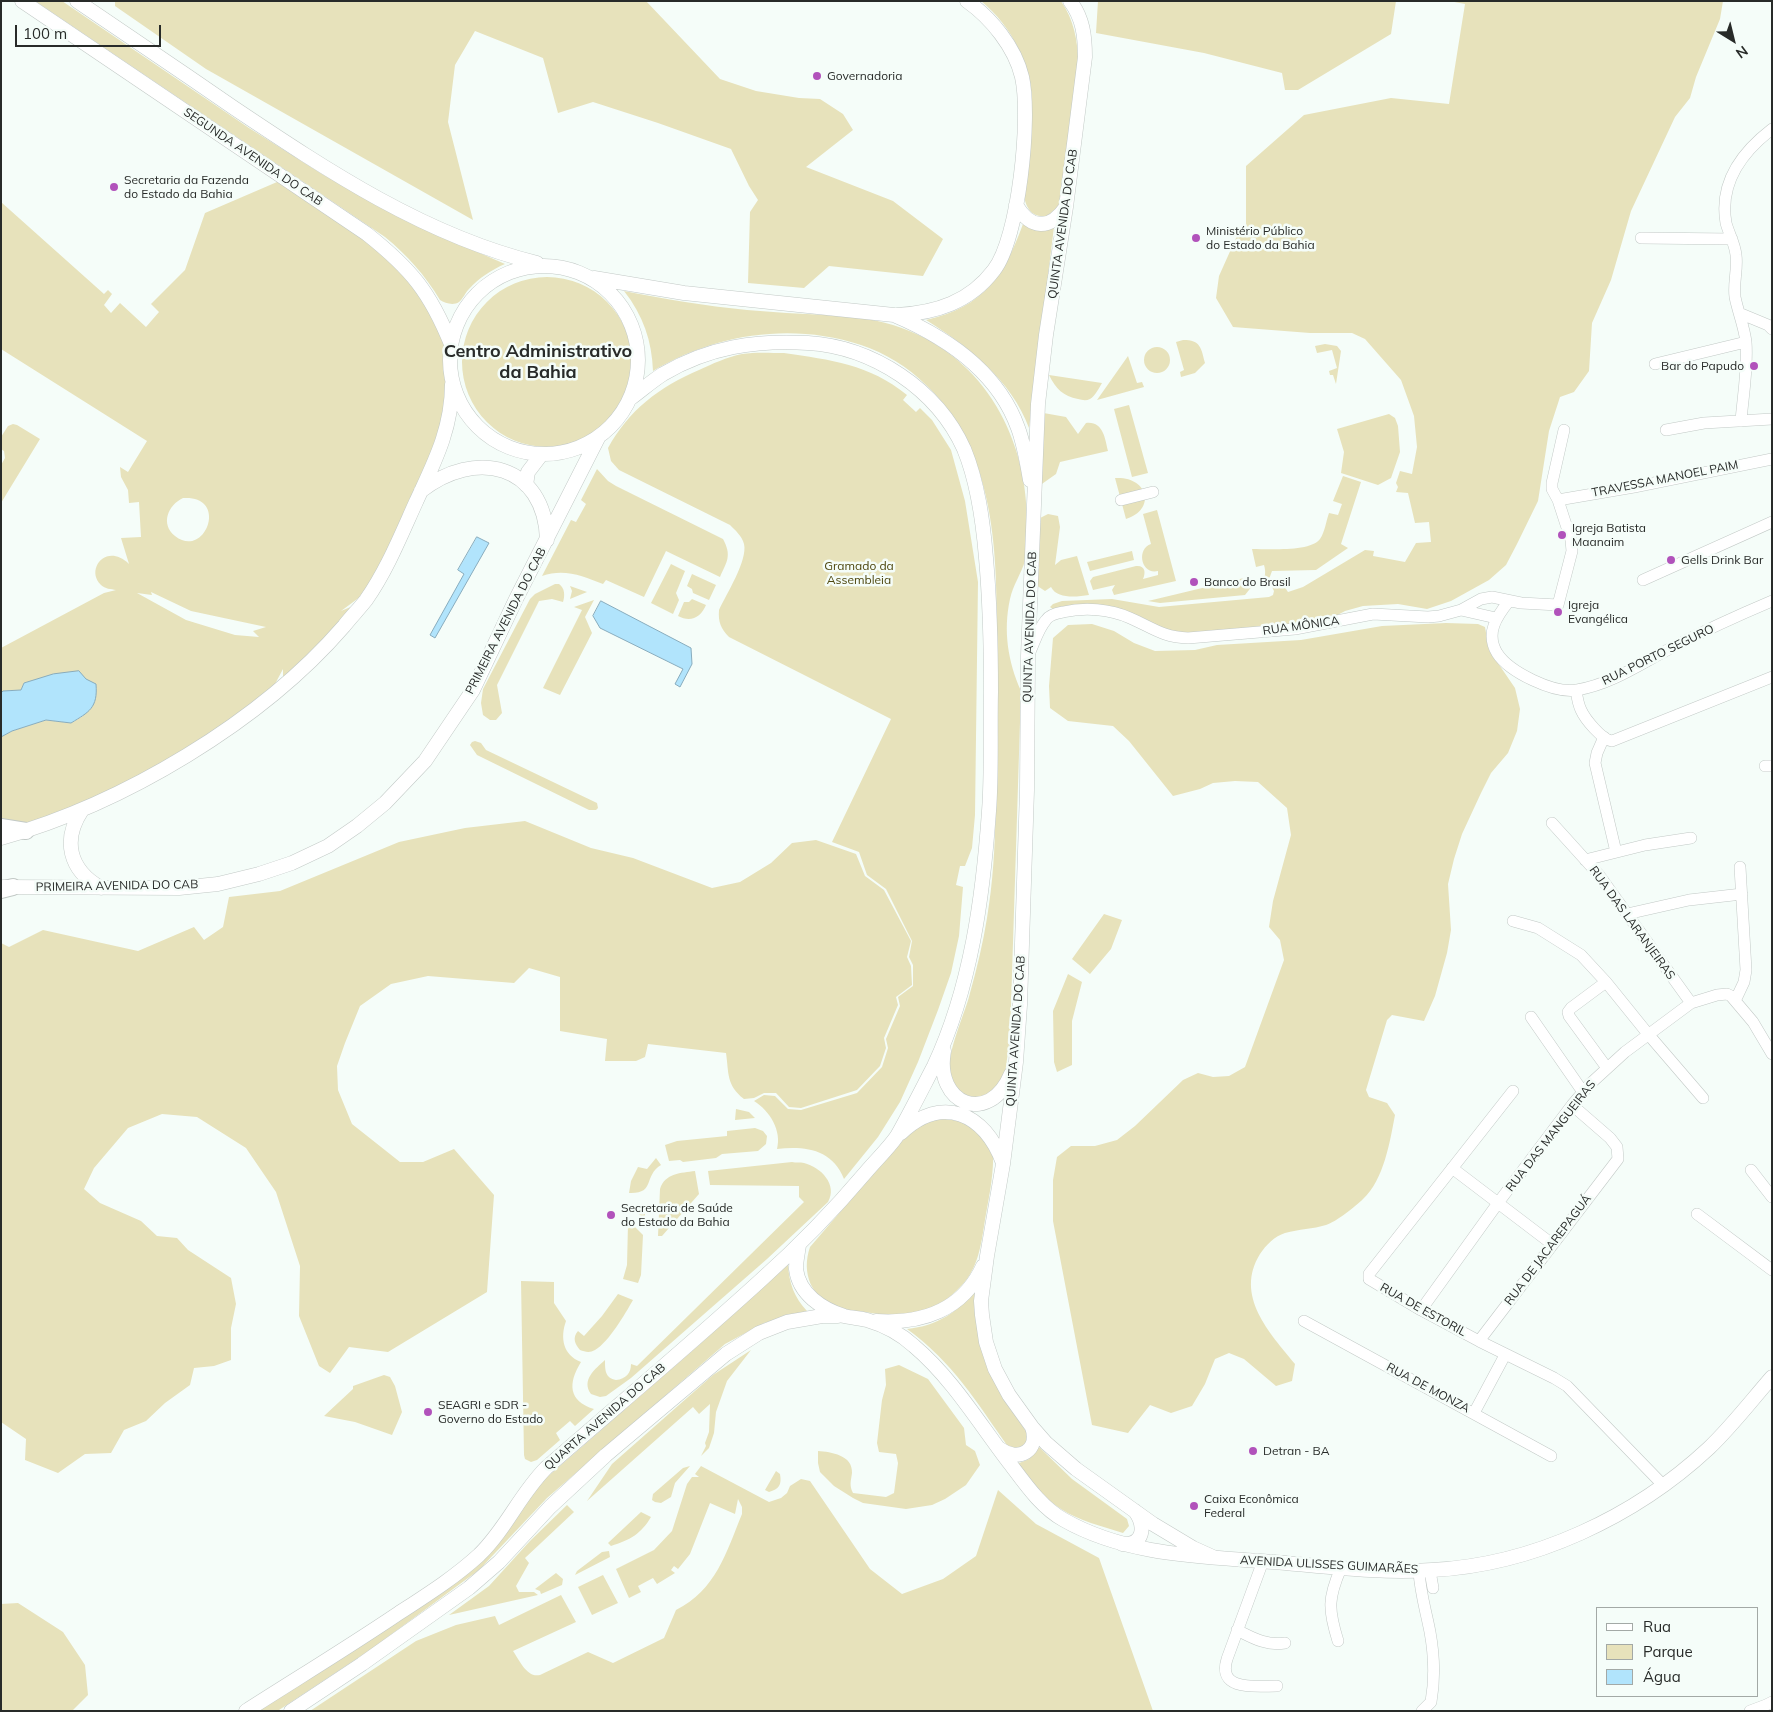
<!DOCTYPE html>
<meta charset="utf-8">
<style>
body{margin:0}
#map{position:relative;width:1773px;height:1712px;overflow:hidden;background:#f5fdf9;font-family:Mulish,sans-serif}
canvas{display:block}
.frame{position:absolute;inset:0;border:2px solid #282b29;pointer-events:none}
.legend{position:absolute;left:1596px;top:1607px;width:162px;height:90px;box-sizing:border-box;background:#f5fdf9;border:1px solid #a3a9a6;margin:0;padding:6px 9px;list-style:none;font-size:15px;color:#282b29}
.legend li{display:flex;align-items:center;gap:10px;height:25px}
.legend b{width:25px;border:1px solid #a3a9a6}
.north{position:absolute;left:1708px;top:15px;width:50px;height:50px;-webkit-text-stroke:4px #f5fdf9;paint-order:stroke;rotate:144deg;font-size:14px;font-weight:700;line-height:20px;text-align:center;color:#282b29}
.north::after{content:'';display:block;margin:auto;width:18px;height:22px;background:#282b29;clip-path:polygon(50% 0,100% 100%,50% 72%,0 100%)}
.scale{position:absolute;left:15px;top:25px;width:146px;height:22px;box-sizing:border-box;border:2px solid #282b29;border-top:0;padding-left:6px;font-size:15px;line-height:18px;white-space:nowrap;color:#282b29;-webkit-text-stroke:4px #f5fdf9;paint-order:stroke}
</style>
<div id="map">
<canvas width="1773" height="1712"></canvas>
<div class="frame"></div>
<ul class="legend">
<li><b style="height:6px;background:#fff"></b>Rua</li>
<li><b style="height:14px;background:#e7e2bb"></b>Parque</li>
<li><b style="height:14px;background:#b1e4fc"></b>Água</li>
</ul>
<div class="north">N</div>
<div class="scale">100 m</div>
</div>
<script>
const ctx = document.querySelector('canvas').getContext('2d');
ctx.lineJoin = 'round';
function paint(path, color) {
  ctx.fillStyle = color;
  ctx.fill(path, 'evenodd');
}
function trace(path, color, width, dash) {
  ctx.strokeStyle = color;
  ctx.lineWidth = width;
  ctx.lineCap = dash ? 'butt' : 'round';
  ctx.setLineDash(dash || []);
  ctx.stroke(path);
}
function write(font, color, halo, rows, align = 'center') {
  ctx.font = font + ' Mulish,sans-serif';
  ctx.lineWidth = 5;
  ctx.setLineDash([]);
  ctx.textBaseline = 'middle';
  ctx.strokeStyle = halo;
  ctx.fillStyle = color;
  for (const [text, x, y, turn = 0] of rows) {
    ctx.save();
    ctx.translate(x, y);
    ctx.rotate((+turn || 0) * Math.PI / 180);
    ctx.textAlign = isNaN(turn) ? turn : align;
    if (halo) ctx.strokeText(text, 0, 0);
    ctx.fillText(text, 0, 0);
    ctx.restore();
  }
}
paint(new Path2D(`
 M35,1H62L249,128L322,174L364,198L427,230L505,264C491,270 479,278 469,289C465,293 463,299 459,302C453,306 445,303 440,300C425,275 407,255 385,237Z
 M115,1H646L720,79L756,91L799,98L820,99L843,114L853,130L806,167L893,201L943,239L923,276L829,266L804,288L748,283L750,212L758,200L749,186L731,149L658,123L593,102L558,113L543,58L475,31L455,65L448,122L473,220L206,69L115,6Z
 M981,1H1061C1074,20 1078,41 1078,63L1059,204L1057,208L1047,216C1029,218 1025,205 1023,190C1026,163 1031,136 1032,109C1034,69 1012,26 981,1Z
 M1098,1H1396L1391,34L1298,90H1285L1282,73L1204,53L1096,33Z
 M1449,1H1723L1720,19L1696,77L1690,98L1675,117L1631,211L1611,280L1592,323L1589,371L1574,392L1560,397L1549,431L1538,501L1517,544L1506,565L1489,580L1451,601L1427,609L1398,604L1363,606L1345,611L1317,626L1188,638L1129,617L1058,613L1050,607L1053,604L1062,601L1112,599L1159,607L1269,597L1273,595L1274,591L1271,585L1276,584L1284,586L1288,592L1303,587L1365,550L1374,551L1373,556L1405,562L1416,543L1431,542L1429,522L1415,523L1408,493L1396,492L1398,487L1396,483L1400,471L1412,474L1417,447L1414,416L1401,380L1365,339L1352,333H1310L1233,327L1216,298L1219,276L1236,238L1246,224V166L1304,115L1391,98L1449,104L1465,4Z
 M284,179L392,254L451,344L449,364L452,384L437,456L364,594L341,611L365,601L283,686V669L267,699L237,722L51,823L1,827V737L12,731L46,720L71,723L83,716L37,680L24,683L21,690L3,691L1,693V648L104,593L116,590C111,589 105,589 101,585C85,570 106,542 129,564L121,538L141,537L139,502L129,503L128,490L121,477L120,467L128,472L147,441L1,349V202L104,294L108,290L112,294L104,305L111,313L120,303L146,327L159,312L151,304L185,270L205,213ZM183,498C230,495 205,560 175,536C160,524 168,505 183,498ZM151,592L191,611L266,627L253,631L259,637L235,635L186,620L137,593L152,595Z
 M1023,224C1032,230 1044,231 1054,227L1029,428C1012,381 968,346 926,320C984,307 1004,276 1023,224Z
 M462 362a85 85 0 1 1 170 0a85 85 0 1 1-170 0Z
 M624,291C665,299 705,306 747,310C773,312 800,314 826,315C849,317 871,318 893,325C980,352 1026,432 1027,519C1027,530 1028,551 1025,561C1021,574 1013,585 1010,599C1003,631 1008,662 1021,691L1010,1037L1004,1081L998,1090L973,1099L958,1091C955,1086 951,1079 950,1073C946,1053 965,1014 970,993C977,968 983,943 987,918C999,848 995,777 995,707C996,602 1011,464 926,385C908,367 885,353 861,345C791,322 715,334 653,371C652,341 643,315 624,291Z
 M1183,340C1201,340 1201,348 1205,363L1195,373L1181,377L1180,372L1184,370L1176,342Z
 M1325,344L1337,346L1341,351L1336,384L1333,375H1330L1329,371L1337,368L1332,350L1317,353L1315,346Z
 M1144 360a13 13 0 1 1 26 0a13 13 0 1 1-26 0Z
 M784,353C831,360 869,364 907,395L903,400L916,412L920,408L932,420L951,450L965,501L978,582L975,815L972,848L965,866H960L956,885L963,887L959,936L951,973L938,1010L918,1062L900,1102L878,1137L844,1179C832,1149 805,1146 777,1149C782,1131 770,1111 754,1101L764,1095L775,1096L788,1109L801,1110L857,1093L882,1067L888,1048L886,1039L900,1006L898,997L913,986V965L909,957L912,941L886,889L867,875L859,852L832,842L891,719L729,637C721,629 718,622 719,610C726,595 748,560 744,544C742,536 735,530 730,525L619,470L611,461L608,448C629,410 659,387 699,370C712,364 727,357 742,354C755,352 771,353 784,353Z
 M1128,356L1137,383L1142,382L1144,387L1097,400Z
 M1049,375L1102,383C1099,388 1095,396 1090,399C1086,401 1082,400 1078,399C1063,396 1056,389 1049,375Z
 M1129,405L1148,473L1132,477L1114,409Z
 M1038,412L1066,417L1078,434L1086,423C1103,421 1105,438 1108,451L1060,462L1056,474L1039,486Z
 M1389,414L1395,418L1398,426L1400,452L1391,478L1378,485L1341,473L1344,452L1337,429Z
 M13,424L17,425L40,439L1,503V465L5,458L4,451L1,449V437L8,426Z
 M597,469L608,481L616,486L723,539C732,556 727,561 720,577L666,551L644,597L606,580L603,584C583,576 564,568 542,576L571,520L576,522L586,504L581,500Z
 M1343,476L1361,482L1341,544L1348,548L1316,570L1272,571L1268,582L1259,584C1266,579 1266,572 1264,565L1256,567L1252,549C1267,549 1311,552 1320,539C1325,532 1326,521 1329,513L1338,515L1342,504L1333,501Z
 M1115,478C1148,476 1157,509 1126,519Z
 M1157,510L1176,581L1114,595L1112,590L1115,585L1093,590L1090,581L1093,577L1136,566C1145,565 1146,572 1143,579L1158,575V571C1141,575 1136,549 1151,544L1143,514Z
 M1048,514L1058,516L1060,527L1055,565L1061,560L1077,556L1089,595C1076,597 1057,599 1051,587L1045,591L1036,585L1034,521Z
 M1132,551L1134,560L1090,571L1087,562Z
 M671,564L685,571L676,593L679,600L673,614L651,603Z
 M692,574L716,585L709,600L693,593L692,589L687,586Z
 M1244,578L1253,585L1245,595L1160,603L1148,601Z
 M555,584H559C565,588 565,596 563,602L552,599L539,601L497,685L502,713L496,720H490L483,715L481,703L483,689L530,599L535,594Z
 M570,586L587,592L570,599L572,591Z
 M692,599L706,605C701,617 691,623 678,616L684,602H689Z
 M594,600L585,617L592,633L560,695L543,688L582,610L574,607Z
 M1446,623L1478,624L1485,627L1489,650L1515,688L1520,709L1517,731L1508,753L1491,773L1481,793L1462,834L1454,859L1448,884L1451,930L1447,953L1435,996L1424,1021L1392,1015L1387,1020L1366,1090L1369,1097L1387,1103L1395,1115C1390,1141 1384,1180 1363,1199C1356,1206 1336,1222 1326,1225C1313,1229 1299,1229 1285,1233C1275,1236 1266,1245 1260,1254C1234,1296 1270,1333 1295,1364L1292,1381L1276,1386L1244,1359L1229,1353L1215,1359L1205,1384L1192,1406L1171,1413L1150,1405L1128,1433L1092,1425L1053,1221V1180L1057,1157L1071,1146H1095L1117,1140L1135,1126L1183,1080L1198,1073L1213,1077L1229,1076L1245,1067L1284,960L1280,940L1269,927L1273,901L1291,835L1287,808L1258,782L1235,781L1213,783L1200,789L1173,796L1129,741L1113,726L1068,721L1050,708L1049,686L1053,638L1068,625L1092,624L1114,631L1134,643L1155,651L1195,650L1217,645L1301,640L1382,626Z
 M475,741L481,743L486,750L597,803L598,808L596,810H589L477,755L470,745L472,742Z
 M525,821L591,848L633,858L712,888L740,882L771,863L792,843L816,840L856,854L865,876L884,890L911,941L907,957L911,966L912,985L896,997L898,1005L884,1038L886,1048L880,1066L857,1090L801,1108L789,1107L776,1093H764L754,1098L744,1099C726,1085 729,1073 726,1053L648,1044L645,1057L636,1061H605L607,1039L560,1031V977L529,968L514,983L428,976L391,984L360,1006L345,1043L337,1066L338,1090L352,1124L400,1162H423L454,1149L494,1195L487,1292L388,1352L349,1347L330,1373L319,1366L299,1316L300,1266L276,1192L246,1148L197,1117L162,1114L128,1128L94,1168L84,1189L100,1203L141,1221L157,1236L177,1238L188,1250L231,1278L236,1304L231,1328V1360L214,1366L194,1368L190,1385L165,1403L146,1421L124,1430L111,1453L85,1454L58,1473L25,1460L26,1439L1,1422V943L9,947L43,930L138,951L194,927L204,940L223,927L229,897L280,891L399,842L465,828Z
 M1104,914L1122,920L1111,949L1090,974L1072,959Z
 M1068,974L1082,982L1072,1021V1065L1057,1072L1054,1062L1053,1011Z
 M736,1109L749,1112L755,1118L735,1120Z
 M937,1119C970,1119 972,1127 993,1150C994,1172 990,1192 986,1214C982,1236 981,1259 967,1279C955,1295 937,1308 918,1313C901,1317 882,1315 865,1312C856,1311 847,1311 839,1308C811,1299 801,1273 810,1247L903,1139L915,1127Z
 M755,1128L763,1131L767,1136L766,1144L758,1151L722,1154L716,1158L683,1162L680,1160L669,1161L665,1145L677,1141L727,1136V1131Z
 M656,1158L661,1165C643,1176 656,1194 629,1193L631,1181L638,1167L647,1169Z
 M792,1162C796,1163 800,1162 804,1163C821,1167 838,1185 828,1202L767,1259L631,1378L606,1396L600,1397L591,1394C581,1380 595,1369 605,1360C605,1370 605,1378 616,1380C626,1379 631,1373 631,1364L637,1366L804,1202L799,1197V1186L710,1185L708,1171Z
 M695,1171L699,1194L662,1236H658L660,1189C665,1173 681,1173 695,1171Z
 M645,1204V1219L636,1212L628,1211V1207H637Z
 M628,1224L635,1227L643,1235L641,1275L638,1283L623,1279L627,1265Z
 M788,1264C789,1283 794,1297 807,1311L764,1323L725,1344L547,1498L479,1570L370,1650L279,1710L257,1711L511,1526L533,1493L546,1478L700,1344Z
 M521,1281L554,1282V1303L566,1321C560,1338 563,1355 581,1362C568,1383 568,1401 594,1409L575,1426L570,1421L556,1433L560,1440L537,1460L531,1462L525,1459L524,1455Z
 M976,1288L998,1388L1027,1433L1026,1443L1020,1448H1009C977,1403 953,1362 907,1329C937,1326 959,1312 976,1288Z
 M618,1294L633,1300C625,1314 609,1342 595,1350C590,1353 585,1352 580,1350C575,1344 572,1338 578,1331L584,1336L602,1316Z
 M751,1350L727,1381L716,1412L714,1433L709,1448L701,1456L706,1446L705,1443L709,1432L710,1404L699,1414L693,1407L587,1501L612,1464L713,1375Z
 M899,1365L928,1379L964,1428L966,1445L975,1451L980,1465L966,1485L945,1499L932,1505L906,1509L863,1503L853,1498L834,1486L820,1472L818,1463V1451C831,1452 853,1455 852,1473C851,1481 849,1485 853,1493L886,1497L894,1493L898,1463L896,1454L879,1452L877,1443L882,1400L886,1385L885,1369Z
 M384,1375L390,1377L395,1386L402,1412L392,1435L355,1422L324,1416L353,1389V1386Z
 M1037,1445L1072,1479L1127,1519L1129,1526L1123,1533C1102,1526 1079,1521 1061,1509C1043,1498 1031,1480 1017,1464L1029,1459Z
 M690,1466L675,1483L671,1497L661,1503L655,1502L652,1500L653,1494L683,1468Z
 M701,1466L769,1502L781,1498L787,1493L790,1486L801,1479L810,1481L870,1569L902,1594L943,1579L976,1556L998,1490L1036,1524L1099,1558L1153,1711H310L416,1641L456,1625L495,1616L499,1625L561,1595L576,1622L513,1651C520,1661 527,1678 540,1675L588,1652L613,1663L664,1638L676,1610C716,1590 726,1553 742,1514V1507L738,1499L735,1514L710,1503L690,1554L678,1569L674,1566L671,1570L675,1573L657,1584L653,1578L638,1586L641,1592L629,1598L616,1569L654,1550L672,1531L687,1484L692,1477H699L695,1474Z
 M776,1471L780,1474C782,1485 779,1489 769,1492L765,1490Z
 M567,1505L574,1512L525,1558L529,1563L516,1586L519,1592H534L538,1595L449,1615L489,1586L530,1541Z
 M641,1512L651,1517C641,1534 630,1540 611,1546L608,1543Z
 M609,1551L610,1557L575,1575L577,1571L602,1552Z
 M556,1573L563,1579L562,1585L541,1594L540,1591L535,1589Z
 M603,1575L618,1603L592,1615L578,1587Z
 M18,1603L63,1632L85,1665L88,1695L72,1711H1V1604Z`), '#e7e2bb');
const water = new Path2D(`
 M477,537L489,543L435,638L430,635L464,574L458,570Z
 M601,601L691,648L692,664L680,687L675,684L683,669L600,628L593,616Z
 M79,671L86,679L96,684C98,708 89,712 71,723L46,720L12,731L1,737V693L3,691L21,690L24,683L53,674Z`);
paint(water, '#b1e4fc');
trace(water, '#88acbd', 1);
const minor = new Path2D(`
 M1641,238L1732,239
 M1739,313L1768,325L1772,329
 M1655,364L1746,342
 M1741,421C1743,396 1748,368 1746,342C1744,326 1738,312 1735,297C1733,283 1738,269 1736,255C1735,244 1729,234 1726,223C1719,183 1742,152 1772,129
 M1666,430L1704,423L1772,419
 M1121,500L1153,492
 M1558,500L1634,487L1772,459
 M1643,580L1772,522
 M1509,601C1497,616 1485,633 1497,653C1509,672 1554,694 1577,690C1613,684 1643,662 1675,646C1706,630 1739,615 1772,601
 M1461,610L1496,618
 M1029,654C1034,644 1038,629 1046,620C1049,615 1057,613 1063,612C1085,607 1110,609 1130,618C1153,628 1162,637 1188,638L1295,629L1373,614L1428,617L1439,616L1461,610L1481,599L1492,597L1521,603L1558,605L1572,551L1571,540L1558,500L1552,489V483L1564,430
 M1576,690C1577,697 1578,704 1581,710C1585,719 1602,740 1612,741L1772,677
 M1604,737L1597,753L1595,763L1616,852
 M1765,766H1772
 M1552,823L1599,875L1691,1003
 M1585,860L1645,845L1691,838
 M1627,914L1689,900L1742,894
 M1513,921L1538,928L1581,955L1606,982L1648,1034L1703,1098
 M1606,982L1571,1008L1568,1012L1569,1016L1607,1068
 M1736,999L1744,982L1746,970L1740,867
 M1531,1017L1583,1092
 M1513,1091L1369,1274V1279L1421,1310L1479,1341L1554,1378L1567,1386L1663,1485
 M1452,1168L1552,1244
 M1751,1170L1772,1197
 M1697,1214L1772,1270
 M1421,1310L1498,1203L1572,1105L1590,1084L1625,1052L1691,1003L1717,995L1727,994L1731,996L1753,1022L1772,1054
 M1304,1321L1551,1456
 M1479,1341L1618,1159L1617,1147L1610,1138L1572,1105
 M1474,1413L1505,1355
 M1263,1561L1227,1659C1217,1692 1257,1686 1277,1686
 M1419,1571C1420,1592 1426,1611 1430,1632C1434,1654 1435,1679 1431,1702L1422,1711
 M1430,1571L1433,1588
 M1237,1630C1253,1638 1266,1646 1285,1643
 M1338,1641C1328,1609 1328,1598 1341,1568
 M1750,1711L1766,1705L1772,1702`);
const major = new Path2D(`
 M22,1L367,234C411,269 430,292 451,344
 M77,1C130,37 182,72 234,108C328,171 426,236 537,263
 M1070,1C1083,18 1085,36 1085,57L1066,207L1046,335L1038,404L1028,656L1027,790L1020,1005L1016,1062L1003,1164L987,1256L981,1301L982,1315L986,1342L995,1369L1009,1395L1032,1427L1046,1443L1076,1469L1153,1524L1193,1548L1213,1557
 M1016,205C1031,230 1050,230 1066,207
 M450 360a94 94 0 1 1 188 0a94 94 0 1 1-188 0Z
 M594,278L684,293L894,315C946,337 998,372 1018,428C1024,444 1027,463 1030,480
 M897,315C936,313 970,302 994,270C1019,238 1031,117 1022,77C1015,47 991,18 967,1
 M526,485L528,472L541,455
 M421,491C475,448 545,464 547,540
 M82,810C62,840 69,870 101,888
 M1,838C123,804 261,722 344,626C351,617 359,609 366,600C387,570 401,535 416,502C434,463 452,429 452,384
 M3,887L179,888L218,884L259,874L292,863L328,846L357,826L385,803L425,761L473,690L516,599L598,438
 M944,1051C934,1104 989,1127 1011,1074
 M901,1133C942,1094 985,1113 1003,1163
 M799,1245C798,1253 796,1261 796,1269C799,1294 822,1309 844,1316C852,1318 860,1318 867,1320C884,1325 902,1335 914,1346C953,1379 980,1425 1011,1465C1026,1485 1042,1508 1064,1520C1124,1554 1194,1556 1260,1561C1317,1565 1375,1574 1432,1570C1533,1565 1635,1517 1709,1448C1732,1426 1751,1401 1772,1377
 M876,1321C922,1324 963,1310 983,1266
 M1000,1449C1019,1463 1040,1450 1032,1427
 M1122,1544C1144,1546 1146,1526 1135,1511
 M246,1711C296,1679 347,1648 396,1615C425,1596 454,1578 479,1555C506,1529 520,1494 546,1468C618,1405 691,1344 761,1280C799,1246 833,1211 866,1172C876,1160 888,1149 897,1136C910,1113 922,1089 934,1066C971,987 983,897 989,811C992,772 990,732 991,692C991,647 990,603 986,558C983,521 978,483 964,449C937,389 873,347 808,343C755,340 709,347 663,374C652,381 642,390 631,398
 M291,1711L362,1664L469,1588L499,1562L550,1507L606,1455L726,1354L759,1333L787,1322L822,1316H838`);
const highway = new Path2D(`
 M1,827L26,831
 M1,890L13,887`);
trace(minor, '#c2c9c6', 12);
trace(major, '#c2c9c6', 15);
trace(highway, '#c2c9c6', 18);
trace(minor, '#fff', 11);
trace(major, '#fff', 14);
trace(highway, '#fff', 16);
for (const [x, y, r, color] of [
 [817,76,5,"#b152bb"],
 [114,187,5,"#b152bb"],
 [1196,238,5,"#b152bb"],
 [1754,366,5,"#b152bb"],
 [1562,535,5,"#b152bb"],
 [1671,560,5,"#b152bb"],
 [1194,582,5,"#b152bb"],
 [1558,612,5,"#b152bb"],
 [611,1215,5,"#b152bb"],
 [428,1412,5,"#b152bb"],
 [1253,1451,5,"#b152bb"],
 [1194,1506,5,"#b152bb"]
]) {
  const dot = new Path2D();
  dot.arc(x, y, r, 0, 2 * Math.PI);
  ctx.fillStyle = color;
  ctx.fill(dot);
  trace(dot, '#f5fdf9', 2);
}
write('12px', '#282b29', '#f5fdf9', [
 ["Governadoria",827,76],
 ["Secretaria da Fazenda",124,180],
 ["do Estado da Bahia",124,194],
 ["Ministério Público",1206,231],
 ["do Estado da Bahia",1206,245],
 ["Bar do Papudo",1744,366,"right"],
 ["Igreja Batista",1572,528],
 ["Maanaim",1572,542],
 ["Gells Drink Bar",1681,560],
 ["Banco do Brasil",1204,582],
 ["Igreja",1568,605],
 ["Evangélica",1568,619],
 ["Secretaria de Saúde",621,1208],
 ["do Estado da Bahia",621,1222],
 ["SEAGRI e SDR -",438,1405],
 ["Governo do Estado",438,1419],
 ["Detran - BA",1263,1451],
 ["Caixa Econômica",1204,1499],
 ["Federal",1204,1513]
], 'left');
write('12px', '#282b29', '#f5fdf9', [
 ["SEGUNDA AVENIDA DO CAB",253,157,34],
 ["QUINTA AVENIDA DO CAB",1063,224,-82],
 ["TRAVESSA MANOEL PAIM",1665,479,-11],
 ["PRIMEIRA AVENIDA DO CAB",506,621,-63],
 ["RUA MÔNICA",1301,626,-8],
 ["QUINTA AVENIDA DO CAB",1030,627,-88],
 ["RUA PORTO SEGURO",1658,655,-26],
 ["PRIMEIRA AVENIDA DO CAB",117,886,-1],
 ["RUA DAS LARANJEIRAS",1632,923,54],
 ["QUINTA AVENIDA DO CAB",1016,1031,-86],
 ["RUA DAS MANGUEIRAS",1551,1136,-52],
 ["RUA DE JACAREPAGUÁ",1548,1250,-53],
 ["RUA DE ESTORIL",1423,1310,29],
 ["RUA DE MONZA",1428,1388,28],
 ["QUARTA AVENIDA DO CAB",605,1417,-41],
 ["AVENIDA ULISSES GUIMARÃES",1329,1565,3]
]);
write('12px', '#4e470f', '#f5fdf9', [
 ["Gramado da",859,566],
 ["Assembleia",859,580]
]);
write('bold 18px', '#282b29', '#f5fdf9', [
 ["Centro Administrativo",538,352],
 ["da Bahia",538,373]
]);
</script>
